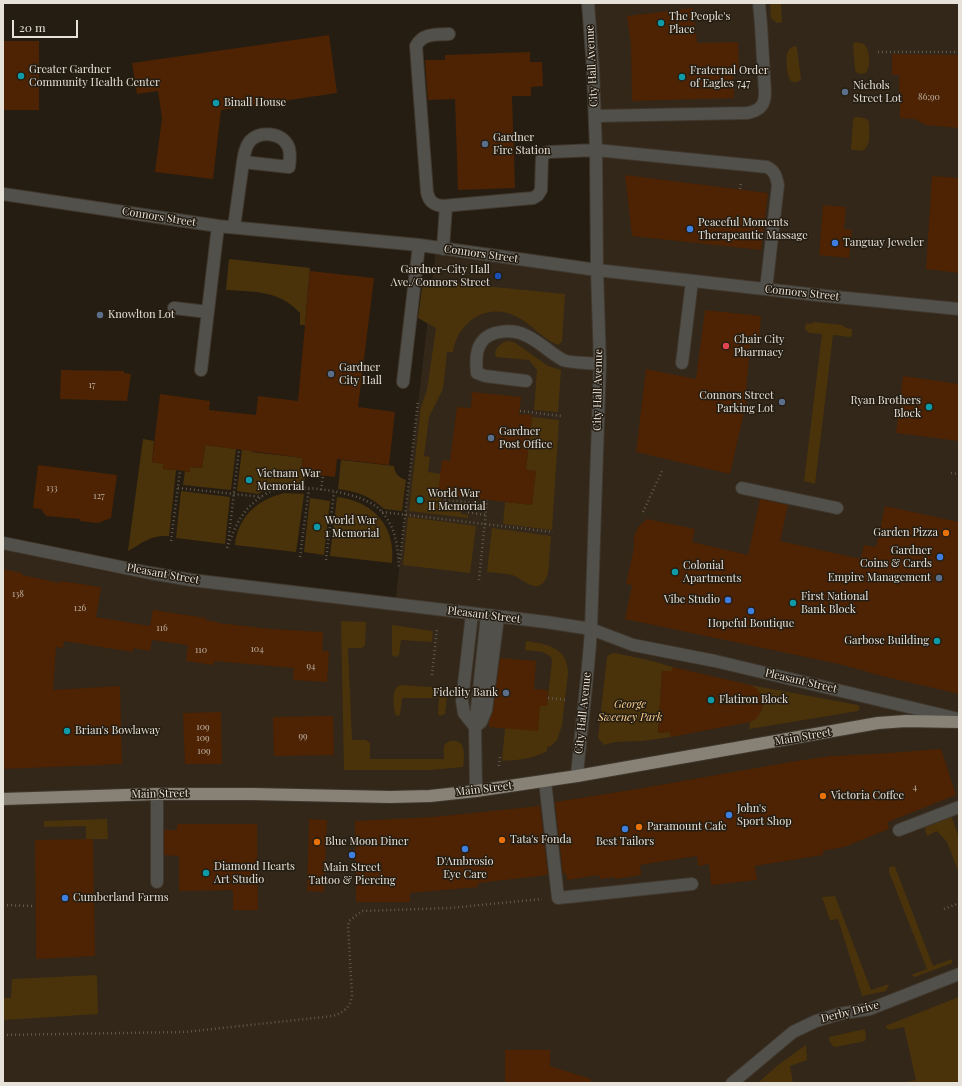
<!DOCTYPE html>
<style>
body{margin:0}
#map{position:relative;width:962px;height:1086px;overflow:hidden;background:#251d12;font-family:"Playfair Display",serif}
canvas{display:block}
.frame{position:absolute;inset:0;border:4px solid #e6e1d9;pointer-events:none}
.scale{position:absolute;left:12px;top:20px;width:66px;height:18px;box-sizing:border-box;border:2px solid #e6e1d9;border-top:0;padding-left:5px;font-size:12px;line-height:14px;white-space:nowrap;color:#e6e1d9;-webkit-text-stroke:3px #251d12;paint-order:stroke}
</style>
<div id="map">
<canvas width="962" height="1086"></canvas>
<div class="frame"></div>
<div class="scale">20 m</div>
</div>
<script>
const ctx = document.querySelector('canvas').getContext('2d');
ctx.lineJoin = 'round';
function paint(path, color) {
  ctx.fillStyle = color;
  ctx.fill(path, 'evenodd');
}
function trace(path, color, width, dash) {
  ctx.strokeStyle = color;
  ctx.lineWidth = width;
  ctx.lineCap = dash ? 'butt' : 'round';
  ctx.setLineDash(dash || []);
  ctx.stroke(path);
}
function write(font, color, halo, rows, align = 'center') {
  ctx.font = font + ' "Playfair Display",serif';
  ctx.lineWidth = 3;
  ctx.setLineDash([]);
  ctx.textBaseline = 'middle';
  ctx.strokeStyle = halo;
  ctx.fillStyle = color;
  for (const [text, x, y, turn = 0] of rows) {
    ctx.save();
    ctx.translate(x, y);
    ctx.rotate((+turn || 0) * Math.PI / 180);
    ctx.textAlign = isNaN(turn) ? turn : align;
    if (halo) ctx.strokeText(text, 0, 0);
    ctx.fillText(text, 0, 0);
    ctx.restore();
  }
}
paint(new Path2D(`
 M587,3H959V1083H3V543L61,555L395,605L436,248L597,270Z`), '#322719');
paint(new Path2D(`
 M770,3H781L782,22L777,23L771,18Z
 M857,42L864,44C870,50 871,66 866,73C862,74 857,75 855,70L853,45L854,43Z
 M796,46L797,48L801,79L798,82C795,82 794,83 791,81C787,78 785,55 788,51C790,48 792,47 796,46Z
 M856,117L864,118L868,120L869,123C869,129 871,144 865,149C862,152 856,150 852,150L851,149L853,121L854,118Z
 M229,259L310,268L305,325H300V313C279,290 255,292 226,290Z
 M423,280L565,294L562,342L558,345C542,339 532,324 517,317C488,301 457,322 453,352H447L443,389L429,417L424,456L430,457L428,472L441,474L438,494L442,495L441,508L461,511V514L468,515V518L409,511L421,407L427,390L436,328L418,318Z
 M813,322L842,325L846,328L852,329V335L850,337L833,335L815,484L804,481L822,334L809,333L805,329L806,323L812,324Z
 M508,341L514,342L548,366L561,370L558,412L534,410L537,370L529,360L496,357L495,352C498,345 501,343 508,341Z
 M532,417L559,420L552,530L503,524L505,502L532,505L536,471L526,470Z
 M245,425L255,426L252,452L303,458L301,473L306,474L304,484H283L274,486L258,494L237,491Z
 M143,439L154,441L152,462L164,464L163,469L176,470L169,536C150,535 144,542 128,551Z
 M205,445L236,449L231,490L183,485L185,471L190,472V467L202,468Z
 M341,460L394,466C395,474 398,477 406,480L402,511L384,509C371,496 355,491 338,489Z
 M181,491L230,497L225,544L176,538Z
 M285,493L304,494L296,552L235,545C238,516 258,499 285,493Z
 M337,497C373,501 396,526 392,563L330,556Z
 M310,498L330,501L324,555L304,552Z
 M408,517L476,526L470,573L403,565Z
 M492,528L551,536L548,574C539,598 526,580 512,575C504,573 495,573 487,572Z
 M341,621L366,622L365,646L361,648H348L352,740H366L370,743V759H444C444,755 443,750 444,747C446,739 458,739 462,745C465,751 464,761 463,767L430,770H344Z
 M392,625L433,631L432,642L401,640L399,655L396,657L392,655Z
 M526,641C546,644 568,647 568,673L562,725L557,740L551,746L547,747V751C533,759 518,760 502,761L505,728L540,706H547L552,661L551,657L543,652L525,650Z
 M615,653L652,661L673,667L672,671H662L658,733L670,732L671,737L642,741L615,742L604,745L598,738L607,657L610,654Z
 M401,685L444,688L447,697L445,714L440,716L438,714L439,698H402L400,715L397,716L395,714C394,705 390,688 401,685Z
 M750,685L858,705L860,708L858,711L749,729L750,722C767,712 767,695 750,685Z
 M951,815L959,838V873L947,842L937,831L927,836L924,825Z
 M107,819L108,839H86V826L44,827V821Z
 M892,866L895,867L933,966L952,959V963L915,977L911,975L927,969L889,872V868Z
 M835,896L871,990L889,984L886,991L862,996L838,919L830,920L822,897Z
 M97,975L98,1014L3,1020V998H11L12,979Z
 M959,997V1083H902L916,1080L904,1027L889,1030L885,1026Z
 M865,1029L866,1038L865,1041L835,1047C831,1044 829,1042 829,1037Z
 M806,1045L807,1060L790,1066L793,1083H758L778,1065Z`), '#4a330b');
paint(new Path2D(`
 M693,8L697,43L738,42L739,69L733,70L734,98L632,101L631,45L627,16Z
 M329,35L337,93L221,110L213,179L155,172L162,118L158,91L137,94L132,63Z
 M3,41H39V110H3Z
 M530,52V62H542L543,86L531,87V96H512L515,188L458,190L455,99L428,100L425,60H445V55Z
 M892,54L959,55V128L925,125L915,119L900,118L899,75H892Z
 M625,175L768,193L761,250L632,236Z
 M932,176L959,178V273L926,269Z
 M823,205L846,207L844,229L852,230L849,258L819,255Z
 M310,271L374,278L358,407L395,412L389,465L337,459L335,477L301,473L303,458L205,445L202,468L190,467V472L176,470L163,469L164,464L152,462L160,394L210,401L209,410L256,415L258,396L298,401Z
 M705,310L761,316L759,340L751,339L746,390H749L730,474L636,452L646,369L696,379Z
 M61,370L124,371V373L131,374L127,401L60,399Z
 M903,376L959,384V441L896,433Z
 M472,392L521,397L519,414L532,415L526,470L536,471L532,505L438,494L442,460L450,461L457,407L471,408Z
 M38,465L117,475L111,518L98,523L80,521V519L46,516L41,509L33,508Z
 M760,499L788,505L780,541L861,559L864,545L876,547L885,506L959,522V694L882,676L839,664L625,619L632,585L626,584L634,548V536L638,527L647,519L695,529L692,542L748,555Z
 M3,569L22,573V575L60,583L61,581L101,587L96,617L150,626L153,610L206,618L205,620L218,622V623L271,629L323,632L322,651H329L327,682L293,680L294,668L214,661V665L186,661L188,645L152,640L150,651L133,648V652L64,641L63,648L56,647L53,690L120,686L122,764L3,769Z
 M500,658L536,661L534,689L548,690L547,706H540L538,731L489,727V721L493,711Z
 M673,667L750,685L757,689L761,696L763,704L761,711L757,718L750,722L671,737L670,732L658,733L662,671H672Z
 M221,712L222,764H185L183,713Z
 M325,716H333L334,755L274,756L273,717Z
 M941,749L956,795L888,822L889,829L844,847L823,851V855L755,866L757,880L711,885L709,864L698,866L697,856L640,865L641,875L615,879L614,877L600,879L599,875L567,880L566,873L563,874L555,802L637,789L790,762L831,756L876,754Z
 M540,806L548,875L478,883V887L410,893V902H356L355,821L433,817Z
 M309,819L327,820L324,892L307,891Z
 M177,824H257L258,910H233V890L179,891V856L164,855V830H177Z
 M93,839L95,956L36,959L35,840Z
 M505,1050H550V1066L591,1079L590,1083H505Z`), '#4d2304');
const minor = new Path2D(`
 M449,34C435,35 423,33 416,46L427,192C429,202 434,205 443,206L533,198L538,195L541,190L542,158L545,153L549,152L596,150L767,167C775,171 776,176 778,185L766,289
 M595,116L747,113C759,111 765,106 765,93L761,25L759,3
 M3,194L218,226L419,245L597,270L826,296L959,309
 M234,227L243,162C244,155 245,147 250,141C260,131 281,132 288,146C291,152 290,160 289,167L243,162
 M443,249L446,206
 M174,308L208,312
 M682,363L692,281
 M201,370L218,226
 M526,381L485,376L477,373C476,364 476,350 481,343C490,329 514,329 527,336C540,342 550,353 563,360C569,363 591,363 600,364
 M403,382L419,245
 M742,488L837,508
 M3,543L150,573L191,580L546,622L591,629L633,645L715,661L959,719
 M472,614L462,701L464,713L475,727
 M475,727L481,722L486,710L498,617
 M577,776C581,727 588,679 591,629L600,364L597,270L596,150L593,69L588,3
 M545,781L558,898L692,884
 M476,791L475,727L487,615
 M899,830L959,807
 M157,882V794
 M732,1083L793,1032L816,1021L839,1014L870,1009L959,974`);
const major = new Path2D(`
 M3,799L157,794H253L390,797L430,796L476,791L577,776L878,723L906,721L959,722`);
trace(minor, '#40382e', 14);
trace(major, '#40382e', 14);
trace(new Path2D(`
 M878,52H959
 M740,189L741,182
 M520,411L561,416
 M951,473L959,474
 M178,488L262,497
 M321,490L323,476
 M382,512L553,532
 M643,512L662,471
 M485,515L467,512V508L444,506V500L486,504
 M171,541L180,471
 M228,544L239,449
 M227,548C233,533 238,518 250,506C257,499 268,491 278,489C301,484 364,492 380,510C396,526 398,547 399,569
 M300,557L309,489
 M400,559L418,401
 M326,560L334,492
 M479,580L487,500
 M432,675L437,628
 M548,698L567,700
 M499,766L500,756
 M3,905L32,906
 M944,909L959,903
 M3,1035L185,1032L333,1016C344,1012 351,1007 352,995L348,926L349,921L362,911L450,908L542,899`), '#60594f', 2.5, [1, 3]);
trace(minor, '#52504a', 12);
trace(major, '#878275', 12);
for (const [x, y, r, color] of [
 [661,23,4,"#0f9aa8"],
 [21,76,4,"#0f9aa8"],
 [682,77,4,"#0f9aa8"],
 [845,92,4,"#5c6f8a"],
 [216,103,4,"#0f9aa8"],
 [485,144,4,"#5c6f8a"],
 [690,229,4,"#3f7fe0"],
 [835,243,4,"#3f7fe0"],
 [498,276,4,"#1a4fb4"],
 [100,315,4,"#5c6f8a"],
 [726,346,4,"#e0444e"],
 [331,374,4,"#5c6f8a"],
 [782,402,4,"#5c6f8a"],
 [929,407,4,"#0f9aa8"],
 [491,438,4,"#5c6f8a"],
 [249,480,4,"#0f9aa8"],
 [420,500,4,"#0f9aa8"],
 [317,527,4,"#0f9aa8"],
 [946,533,4,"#e8710a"],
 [940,557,4,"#3f7fe0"],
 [675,572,4,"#0f9aa8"],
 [939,578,4,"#5c6f8a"],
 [728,600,4,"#3f7fe0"],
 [793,603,4,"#0f9aa8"],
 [751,611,4,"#3f7fe0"],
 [937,641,4,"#0f9aa8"],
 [506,693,4,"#5c6f8a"],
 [711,700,4,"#0f9aa8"],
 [67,731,4,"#0f9aa8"],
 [823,796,4,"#e8710a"],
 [729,815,4,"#3f7fe0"],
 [639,827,4,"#e8710a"],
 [625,829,4,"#3f7fe0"],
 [502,840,4,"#e8710a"],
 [317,842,4,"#e8710a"],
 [465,849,4,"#3f7fe0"],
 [352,855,4,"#3f7fe0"],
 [206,873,4,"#0f9aa8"],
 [65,898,4,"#3f7fe0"]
]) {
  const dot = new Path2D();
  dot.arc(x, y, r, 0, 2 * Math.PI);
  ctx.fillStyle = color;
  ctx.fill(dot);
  trace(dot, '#251d12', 1.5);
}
write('9px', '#c0b2a4', null, [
 ["86;90",929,97],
 ["17",92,385],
 ["133",52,488],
 ["127",99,496],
 ["138",18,594],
 ["126",80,608],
 ["116",162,628],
 ["104",257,649],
 ["110",201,650],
 ["94",311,666],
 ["109",203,727],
 ["99",303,736],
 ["109",203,738],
 ["109",204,751],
 ["4",915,787]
]);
write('11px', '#e6e1d9', '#251d12', [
 ["The People's",669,17],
 ["Place",669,30],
 ["Greater Gardner",29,70],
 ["Community Health Center",29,83],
 ["Fraternal Order",690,71],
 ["of Eagles 747",690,84],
 ["Nichols",853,86],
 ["Street Lot",853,99],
 ["Binall House",224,103],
 ["Gardner",493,138],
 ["Fire Station",493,151],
 ["Peaceful Moments",698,223],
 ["Therapeautic Massage",698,236],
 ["Tanguay Jeweler",843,243],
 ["Gardner-City Hall",490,270,"right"],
 ["Ave./Connors Street",490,283,"right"],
 ["Knowlton Lot",108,315],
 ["Chair City",734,340],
 ["Pharmacy",734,353],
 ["Gardner",339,368],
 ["City Hall",339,381],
 ["Connors Street",774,396,"right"],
 ["Parking Lot",774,409,"right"],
 ["Ryan Brothers",921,401,"right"],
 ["Block",921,414,"right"],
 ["Gardner",499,432],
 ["Post Office",499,445],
 ["Vietnam War",257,474],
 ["Memorial",257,487],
 ["World War",428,494],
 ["II Memorial",428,507],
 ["World War",325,521],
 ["1 Memorial",325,534],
 ["Garden Pizza",938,533,"right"],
 ["Gardner",932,551,"right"],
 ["Coins & Cards",932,564,"right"],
 ["Colonial",683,566],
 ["Apartments",683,579],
 ["Empire Management",931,578,"right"],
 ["First National",801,597],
 ["Bank Block",801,610],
 ["Vibe Studio",720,600,"right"],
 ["Hopeful Boutique",751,624,"center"],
 ["Garbose Building",929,641,"right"],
 ["Fidelity Bank",498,693,"right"],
 ["Flatiron Block",719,700],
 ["Brian's Bowlaway",75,731],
 ["Victoria Coffee",831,796],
 ["John's",737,809],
 ["Sport Shop",737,822],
 ["Paramount Cafe",647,827],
 ["Tata's Fonda",510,840],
 ["Blue Moon Diner",325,842],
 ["Best Tailors",625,842,"center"],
 ["D'Ambrosio",465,862,"center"],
 ["Eye Care",465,875,"center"],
 ["Diamond Hearts",214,867],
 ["Art Studio",214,880],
 ["Main Street",352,868,"center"],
 ["Tattoo & Piercing",352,881,"center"],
 ["Cumberland Farms",73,898]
], 'left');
write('11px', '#e6e1d9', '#251d12', [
 ["City Hall Avenue",592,66,-93],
 ["Connors Street",159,217,9],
 ["Connors Street",481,254,8],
 ["Connors Street",802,293,6],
 ["City Hall Avenue",598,390,-89],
 ["Pleasant Street",163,574,10],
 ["Pleasant Street",484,615,7],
 ["Pleasant Street",801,681,13],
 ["City Hall Avenue",583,713,-84],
 ["Main Street",803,737,-10],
 ["Main Street",484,789,-7],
 ["Main Street",160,794,-1],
 ["Derby Drive",850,1012,-14]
]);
write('italic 11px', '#fed394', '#251d12', [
 ["George",630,705],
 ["Sweeney Park",630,718]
]);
</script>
